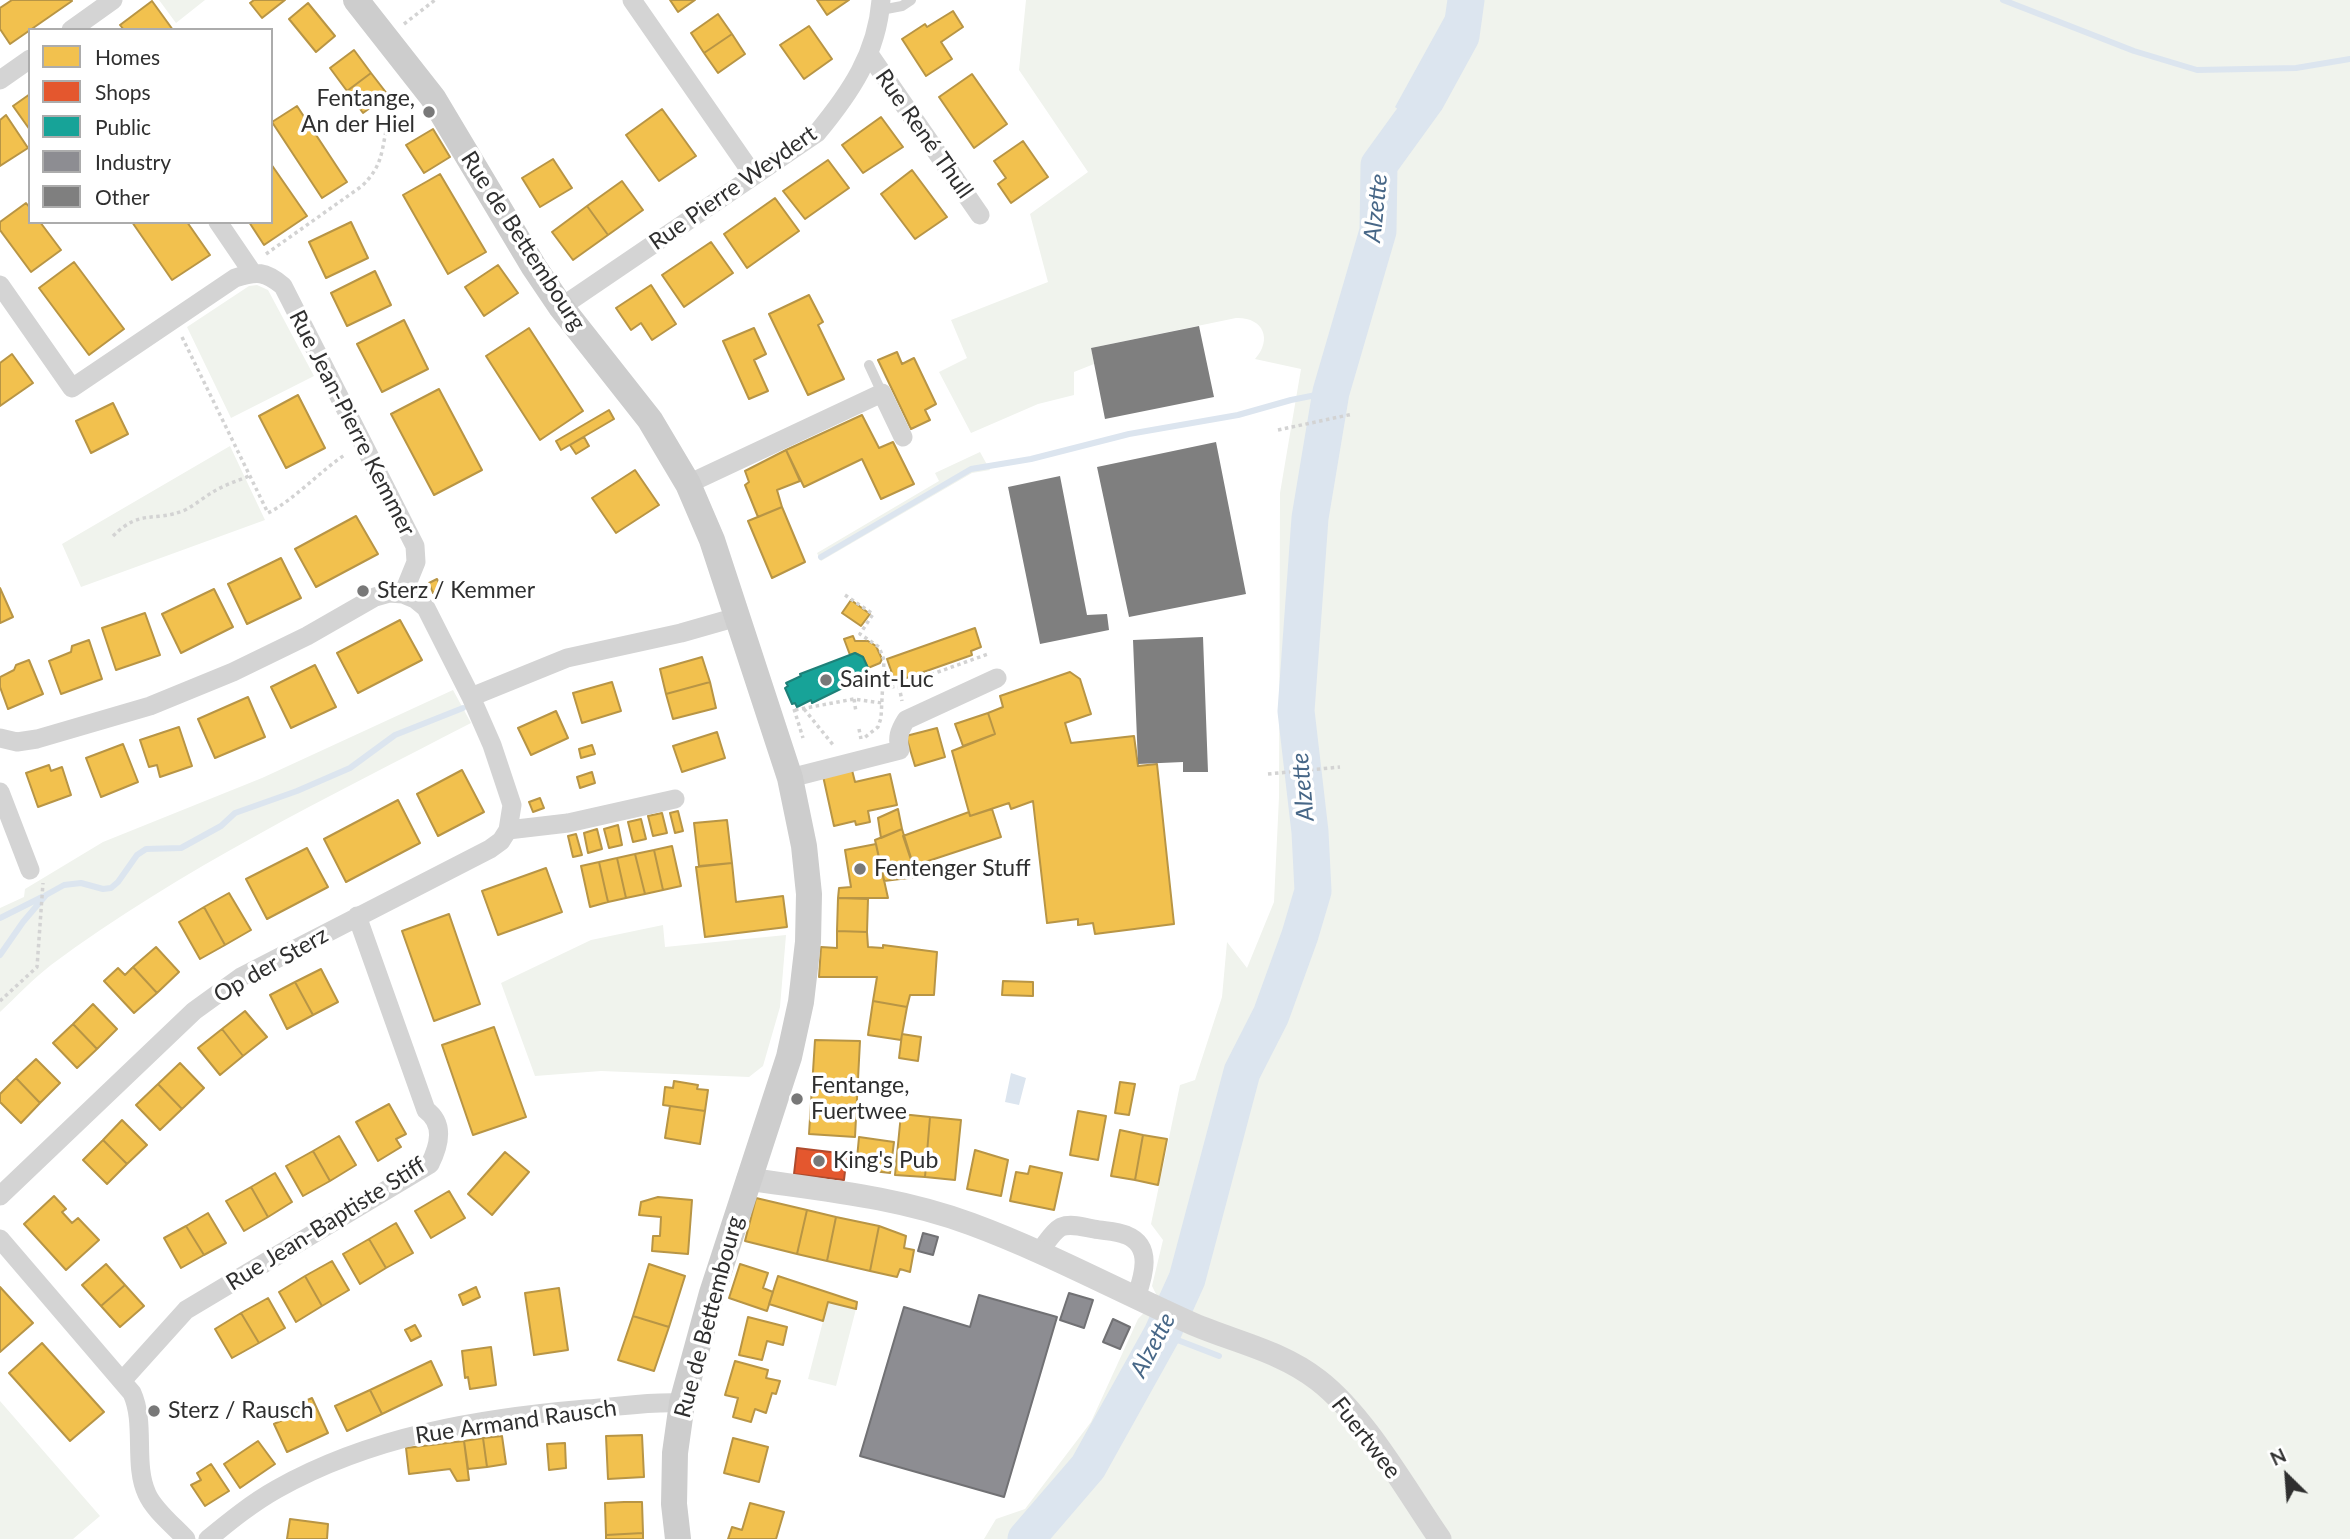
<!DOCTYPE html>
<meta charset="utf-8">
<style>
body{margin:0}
#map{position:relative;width:2350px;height:1539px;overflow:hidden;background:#fff;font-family:Lato,sans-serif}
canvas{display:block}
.legend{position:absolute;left:28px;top:28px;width:245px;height:196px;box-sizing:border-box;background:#fff;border:2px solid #acacac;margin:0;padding:9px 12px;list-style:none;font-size:21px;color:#2f2f2f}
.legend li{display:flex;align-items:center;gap:14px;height:35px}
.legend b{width:35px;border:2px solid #acacac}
.north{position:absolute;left:2252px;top:1441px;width:70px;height:70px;-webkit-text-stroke:5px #fff;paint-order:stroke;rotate:335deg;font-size:19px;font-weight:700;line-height:28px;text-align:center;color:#2f2f2f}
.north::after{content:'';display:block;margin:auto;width:24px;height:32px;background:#2f2f2f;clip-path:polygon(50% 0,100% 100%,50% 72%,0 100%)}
</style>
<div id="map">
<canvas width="2350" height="1539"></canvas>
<ul class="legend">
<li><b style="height:19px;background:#f2c14e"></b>Homes</li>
<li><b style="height:19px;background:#e4572e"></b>Shops</li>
<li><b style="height:19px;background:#17a398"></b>Public</li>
<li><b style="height:19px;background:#8d8d92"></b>Industry</li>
<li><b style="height:19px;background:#7f7f7f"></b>Other</li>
</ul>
<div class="north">N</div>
</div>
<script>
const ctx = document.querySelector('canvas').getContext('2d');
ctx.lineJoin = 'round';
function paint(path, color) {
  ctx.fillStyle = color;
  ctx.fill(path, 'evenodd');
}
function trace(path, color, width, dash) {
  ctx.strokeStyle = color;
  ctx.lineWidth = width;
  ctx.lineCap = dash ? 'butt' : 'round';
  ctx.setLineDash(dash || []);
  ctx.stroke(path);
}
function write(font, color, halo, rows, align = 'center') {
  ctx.font = font + ' Lato,sans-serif';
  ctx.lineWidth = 7;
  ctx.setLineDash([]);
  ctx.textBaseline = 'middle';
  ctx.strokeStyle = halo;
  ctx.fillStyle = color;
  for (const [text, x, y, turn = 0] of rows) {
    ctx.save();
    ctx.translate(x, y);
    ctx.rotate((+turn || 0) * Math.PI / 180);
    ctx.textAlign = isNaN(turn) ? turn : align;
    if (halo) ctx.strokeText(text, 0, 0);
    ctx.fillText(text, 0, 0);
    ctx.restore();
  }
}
paint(new Path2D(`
 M159,0H205L176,23Z
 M1026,0H1454L1473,50L1478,0H2350V1539H984L996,1519L1025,1509L1091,1422L1138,1319L1158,1298L1152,1286L1163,1240L1151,1224L1180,1085L1195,1080L1222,997L1227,942L1247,968L1274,902L1279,797L1280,493L1301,369L1255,359C1273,339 1263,317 1236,318L1091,348L1094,364L1074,372V395L1038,404L971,433L939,372L967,358L951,320L1048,282L1030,214L1088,172L1019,70Z
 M257,285L268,290L314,376L231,418L187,327L249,286Z
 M230,446L265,520L81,587L62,544Z
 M980,452L990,470L972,473L821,561L817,553L939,481L935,473Z
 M453,690L471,723C328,797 182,868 51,965C33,979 17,996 0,1012V908L24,897L25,889L103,842L262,778Z
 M663,925L665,947L786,935L780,1007L763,1066L749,1077L601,1071L535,1076L501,983L591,940Z
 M828,1302L856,1309L836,1386L808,1379Z
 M0,1401L100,1516L73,1539H0Z`), '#f0f3ed');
paint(new Path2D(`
 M1454,0H1478L1473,50L1425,129L1395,107Z
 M1011,1073L1026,1078L1019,1105L1005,1102Z`), '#dce5ef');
const homes = new Path2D(`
 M12,0H71L72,1L10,44L0,29V8Z
 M254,0H285L262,18L250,3Z
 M670,0H695L678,12Z
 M817,0H849L827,15Z
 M152,1L173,30H124L120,25Z
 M308,3L335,36L316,52L289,19Z
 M953,11L963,27L941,42L952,59L926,76L902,39L925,24L927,27Z
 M718,14L732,34L704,53L691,33Z
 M809,26L832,59L804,79L780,45Z
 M732,34L745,54L718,73L704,53Z
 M354,50L371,73L347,91L330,68Z
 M371,73L388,95L363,113L347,91Z
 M972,74L1007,124L974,148L939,97Z
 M30,94V130L13,106Z
 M297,106L347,182L322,198L272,122Z
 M662,109L696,156L659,181L626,135Z
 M6,115L28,148L0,166V120Z
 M881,117L903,147L863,173L842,145Z
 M433,129L450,157L424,173L406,145Z
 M1023,141L1048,177L1011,203L998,184L1006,178L994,161Z
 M553,159L572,188L540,207L522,178Z
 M828,160L849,188L805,219L783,191Z
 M271,164L307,216L264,245L249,222H271Z
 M912,170L947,217L915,239L881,194Z
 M440,174L486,252L448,274L403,195Z
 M622,181L643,210L608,235L587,206Z
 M775,198L799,231L747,268L724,234Z
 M26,203L30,208V222H40L61,250L31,272L0,230V222Z
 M587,206L608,235L573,260L552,232Z
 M132,222H187L210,255L172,280Z
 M351,222L368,258L326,278L309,242Z
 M711,242L733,273L684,307L662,275Z
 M74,262L124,329L89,355L39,288Z
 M498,265L518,293L484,316L465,287Z
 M375,271L391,305L347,326L331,293Z
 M651,285L676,324L652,340L641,323L631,330L616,308Z
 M809,295L823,322L818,325L844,379L808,395L769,314Z
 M404,320L428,369L382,392L357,344Z
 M529,328L583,411L540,440L486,356Z
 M754,328L766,354L754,360L768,391L749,399L723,341Z
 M897,352L902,364L914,358L936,404L925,410L930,420L911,429L878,360Z
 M12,354L33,383L0,406V363Z
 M439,389L482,470L434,495L391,414Z
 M298,395L325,448L286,468L259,416Z
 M113,403L128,434L91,453L76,421Z
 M609,410L614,419L561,450L556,441Z
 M862,415L879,448L893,442L914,484L881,499L862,459L804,487L786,450Z
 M584,437L589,446L576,454L570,445Z
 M786,450L800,481L777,490L782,507L758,517L745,485L749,482L745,471Z
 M635,470L659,505L616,533L592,498Z
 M782,507L805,562L772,578L748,521Z
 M356,516L378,554L316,587L295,549Z
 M281,558L301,598L247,624L228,584Z
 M437,579L442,589L433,593L429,583Z
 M0,588L13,617L0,623Z
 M214,589L233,627L181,653L162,614Z
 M851,600L870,614L861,626L842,613Z
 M145,613L160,655L116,670L102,628Z
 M400,620L422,660L358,693L337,653Z
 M975,628L981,647L971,651L972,655L895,682L887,659Z
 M853,636L855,641H868L876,646L882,659L880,663L868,668L863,657L855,653L850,655L844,639Z
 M89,640L102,679L61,694L49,661L71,652L72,646Z
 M702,657L710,682L666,694L660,669Z
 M29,660L43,694L8,709L0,687V677L14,670L16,665Z
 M315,665L336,707L291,728L271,687Z
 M1070,672L1080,679L1091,714L1065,723L1071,743L1134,736L1138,766L1157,764L1174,924L1095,934L1093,923L1078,925V919L1047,923L1033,801L1011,809L1009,803L970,816L952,751L995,734L988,713L1003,707L1000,696Z
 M612,682L621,711L582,723L573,693Z
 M710,682L716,708L673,719L666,694Z
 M248,697L265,737L215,758L198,719Z
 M556,711L568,738L531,755L518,728Z
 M988,713L995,734L963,746L955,724Z
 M179,727L192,766L160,777L157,765L149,767L140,740Z
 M937,728L945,757L915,766L906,736Z
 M717,732L725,758L682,772L673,746Z
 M123,744L138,782L101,797L86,758Z
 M592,745L595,754L581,758L579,749Z
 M49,765L51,771L62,767L71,795L38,807L26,773Z
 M462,770L484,812L438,836L417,794Z
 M852,770L855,782L890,774L897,805L868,811L870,822L856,825L855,821L834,826L823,776Z
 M592,772L595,783L580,788L577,777Z
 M540,798L544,808L533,812L529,802Z
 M398,800L420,843L346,882L324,839Z
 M898,809L902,829L881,838L878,818Z
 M992,809L1001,837L913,866L903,836L969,812L970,816Z
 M678,811L683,831L675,833L670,813Z
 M662,813L667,833L653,836L648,816Z
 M641,819L646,839L633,842L628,822Z
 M727,820L732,863L699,866L694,823Z
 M618,825L622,845L609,848L604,829Z
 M597,829L602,849L588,853L584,833Z
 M902,829L917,877L884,881L875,840Z
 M576,834L582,855L573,857L568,836Z
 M876,844L888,898H838L839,888L851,887L845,850Z
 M672,846L681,886L663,890L654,850Z
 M307,848L328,887L267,919L246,879Z
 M654,850L663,890L645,894L635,854Z
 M635,854L645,894L626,898L617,858Z
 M617,858L626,898L608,902L599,862Z
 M599,862L608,902L590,907L581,866Z
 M732,863L736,902L783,896L787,927L705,937L696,867Z
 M546,868L562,912L498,935L482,891Z
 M229,893L251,930L225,945L204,907Z
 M838,898L868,899L867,932L837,931Z
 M204,907L225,945L200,959L179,922Z
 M449,914L480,1004L434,1021L402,931Z
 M837,931L867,932L868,947L883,948V945L937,952L934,995H910L907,1007L873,1001L877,977H819L821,947L837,948Z
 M156,947L179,972L157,993L133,967Z
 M133,967L157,993L134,1013L104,981L118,968L125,975Z
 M321,969L338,1002L313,1015L295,982Z
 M1003,981L1033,982V996L1002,995Z
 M295,982L313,1015L287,1029L270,995Z
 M873,1001L907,1007L901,1040L868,1035Z
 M93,1004L117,1029L97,1049L73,1024Z
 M245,1011L267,1037L243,1056L222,1029Z
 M73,1024L97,1049L77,1068L53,1043Z
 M494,1027L526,1117L473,1135L442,1045Z
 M222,1029L243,1056L220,1075L198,1048Z
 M902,1034L921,1037L918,1061L899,1058Z
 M815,1040L860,1041L855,1137L809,1134Z
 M36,1059L60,1083L40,1103L16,1078Z
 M180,1063L204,1088L182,1109L158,1084Z
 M16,1078L40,1103L21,1123L0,1102V1094Z
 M674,1081L698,1085L697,1089L708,1090L705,1111L663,1105L665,1087L673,1088Z
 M1120,1082L1135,1084L1129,1115L1115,1113Z
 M158,1084L182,1109L160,1130L136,1105Z
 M389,1104L406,1134L396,1139L401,1147L378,1161L356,1122Z
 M670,1106L705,1111L700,1144L665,1138Z
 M1078,1111L1106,1116L1098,1160L1070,1155Z
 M901,1114L930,1117L925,1177L895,1175Z
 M930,1117L961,1120L955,1180L925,1177Z
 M122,1120L147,1145L127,1164L103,1140Z
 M1120,1130L1143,1135L1135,1180L1111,1176Z
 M1143,1135L1167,1139L1158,1185L1135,1180Z
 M339,1136L356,1165L330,1181L313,1151Z
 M859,1137L894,1142L890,1173L856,1169Z
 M103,1140L127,1164L107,1184L83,1160Z
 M975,1150L1008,1160L1001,1196L967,1189Z
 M313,1151L330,1181L303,1196L286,1166Z
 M505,1152L529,1172L492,1215L468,1194Z
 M1030,1166L1062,1173L1054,1210L1010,1201L1016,1172L1028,1174Z
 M275,1173L292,1202L268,1217L251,1187Z
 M251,1187L268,1217L244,1231L226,1201Z
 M449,1191L465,1218L431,1238L415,1211Z
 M54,1196L66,1209L62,1212L72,1223L78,1218L99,1240L66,1270L24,1224Z
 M658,1197L692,1200L688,1254L652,1251L653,1236H660L661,1217L639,1215L641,1202Z
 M756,1198L807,1210L797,1254L745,1241Z
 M807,1210L836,1217L827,1261L797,1254Z
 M208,1213L226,1243L204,1255L186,1226Z
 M836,1217L879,1226L870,1271L827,1261Z
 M396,1223L413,1253L386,1268L369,1239Z
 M186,1226L204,1255L181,1268L164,1238Z
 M879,1226L906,1236L904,1248L914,1250L910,1272L900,1269L897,1277L870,1271Z
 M369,1239L386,1268L360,1284L343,1254Z
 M332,1261L349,1290L322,1306L305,1276Z
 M106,1264L125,1285L101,1306L82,1285Z
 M649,1264L685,1276L669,1327L633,1316Z
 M740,1264L768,1273L763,1288L773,1292L767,1311L729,1298Z
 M305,1276L322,1306L296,1322L279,1292Z
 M778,1276L857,1302L856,1309L828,1302L823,1321L769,1304Z
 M125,1285L144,1306L120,1327L101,1306Z
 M0,1287L33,1323L0,1352Z
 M476,1287L480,1297L463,1305L459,1295Z
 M559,1288L568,1350L534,1355L525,1293Z
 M268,1298L285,1328L259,1343L241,1313Z
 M241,1313L259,1343L232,1358L215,1329Z
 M633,1316L669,1327L654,1371L618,1360Z
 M748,1317L787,1327L783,1345L767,1341L762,1360L739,1355Z
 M415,1325L421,1336L411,1341L405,1330Z
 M42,1343L104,1412L70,1441L9,1373Z
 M491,1347L496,1385L470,1389L468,1377L465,1378L462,1351Z
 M431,1361L442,1385L382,1414L370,1390Z
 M735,1361L768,1370L766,1378L780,1381L776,1394L772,1393L766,1413L755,1409L751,1422L733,1417L738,1398L725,1395Z
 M370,1390L382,1414L347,1431L335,1406Z
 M312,1398L328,1433L287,1452L274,1424L297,1413L294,1406Z
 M642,1435L644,1477L608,1479L606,1436Z
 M502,1436L506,1464L487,1467L483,1438Z
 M483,1438L487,1467L468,1469L464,1441Z
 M733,1438L768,1447L759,1482L724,1473Z
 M258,1441L275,1464L240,1488L224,1464Z
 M464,1441L469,1480L457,1481L450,1469L409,1474L406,1448Z
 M565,1443L566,1468L549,1470L547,1444Z
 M211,1464L229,1491L205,1506L191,1485L201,1480L197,1473Z
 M624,1502H642L643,1533L606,1535L605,1503Z
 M750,1503L784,1512L776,1539H728L732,1527L742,1530Z
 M290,1519L328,1524L327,1539H287Z
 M643,1533V1539H606V1535Z`);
paint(homes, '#f2c14e');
trace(homes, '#b89545', 2);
const shops = new Path2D(`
 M797,1148L847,1154L844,1180L794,1174Z`);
paint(shops, '#e4572e');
trace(shops, '#ae4b2e', 2);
const public = new Path2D(`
 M855,653L863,657L868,668L865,677L812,703L811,700L797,707L795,703L792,704L785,688L788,686L786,683L801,676L800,674Z`);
paint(public, '#17a398');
trace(public, '#1e8078', 2);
const industry = new Path2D(`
 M923,1233L938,1237L933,1255L918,1251Z
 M1069,1293L1093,1300L1084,1328L1060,1320Z
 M979,1295L1057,1317L1004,1497L860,1456L904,1307L970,1327Z
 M1113,1319L1130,1327L1120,1349L1103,1342Z`);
paint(industry, '#8d8d92');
trace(industry, '#717174', 2);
trace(new Path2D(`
 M2003,0L2134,51L2197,70L2296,68L2350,59
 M821,557L971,469L1031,459L1129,434L1238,415L1291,400L1331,392
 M0,918L42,897
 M0,955L23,922L46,895L64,885L81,883L103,889L111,888L118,882L137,855L146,849L181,848L221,826L235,813L297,791L350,768L395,735L463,708
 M1162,1334L1219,1356`), '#dce5ef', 6);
trace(new Path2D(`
 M1026,1539L1088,1467L1162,1334L1187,1279L1242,1072L1271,1015L1300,935L1313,891L1310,832L1296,711L1310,518L1331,392L1378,231L1379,165L1426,100L1461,36L1466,0`), '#dce5ef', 37);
paint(new Path2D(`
 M1199,326L1214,397L1105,419L1091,348Z
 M1216,442L1246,594L1129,617L1097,467Z
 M1060,476L1087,615L1107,614L1109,630L1040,644L1008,487Z
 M1203,637L1208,772H1183V762L1138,764L1133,640Z`), '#7f7f7f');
trace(new Path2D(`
 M404,24L435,0
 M266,254L362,186C381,167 381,156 386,131
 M182,337L268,513C294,500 320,471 346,454
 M1278,430L1353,414
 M113,536C141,508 154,523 185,510C195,505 204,497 213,492C224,485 237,481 249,476
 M845,595L873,614L860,634L879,647L884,660L881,718L878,727L864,738
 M899,686L902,701
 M884,688L899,686L988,654
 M854,699L856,712
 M794,709L803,738
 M804,709L834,746
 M795,710L854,699L882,703
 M859,729L861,739
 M1268,774L1340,767
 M0,1001L37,967L43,883`), '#d3d3d3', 3.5, [3.5, 3.5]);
trace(new Path2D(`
 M881,10L902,6L911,0
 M869,365L882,393`), '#d4d4d4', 10);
trace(new Path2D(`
 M632,0L754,176
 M71,30L113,0
 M869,54L980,215
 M0,80L30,59
 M218,222L252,272
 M0,285L72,388L235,278C257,271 265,271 283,286L415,546L416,562L403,594
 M561,307L817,133C850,93 877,54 881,0
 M688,484L882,393L903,437
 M471,697L567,658L681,633L737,617
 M0,738L17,742L37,739L150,706L233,672L307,636L375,597L389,593L403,594L415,599L426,608L471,697L492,745L512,805L508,830L501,841L490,849L241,977L194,1011L0,1196
 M790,778L900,750C897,738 899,731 906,720L997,678
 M0,792L30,870
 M508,830L568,823L675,799
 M0,1239L132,1393C146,1424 133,1464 147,1494C154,1510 173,1525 186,1539
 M1039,1252C1046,1244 1052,1232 1061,1227C1071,1223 1083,1227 1094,1229C1104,1231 1117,1231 1126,1235C1154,1246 1143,1277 1136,1298
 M122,1381L186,1310L430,1164C439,1146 445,1124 426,1110L357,916
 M208,1539C230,1521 252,1503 277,1489C371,1436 480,1418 586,1409C618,1407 650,1401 682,1403`), '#d4d4d4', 19);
trace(new Path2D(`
 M748,1179C823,1190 899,1197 971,1224C1047,1252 1119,1291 1193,1324C1235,1342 1281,1351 1318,1380C1365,1416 1406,1490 1440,1539`), '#d4d4d4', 23);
trace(new Path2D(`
 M356,0L433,98L534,267L561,307L650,420L688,484L712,540L790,778L804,846L809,894L808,942L801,1002L789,1057L712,1293L682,1403L675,1453L674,1504L678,1539`), '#cdcdcd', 26);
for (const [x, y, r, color] of [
 [429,112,7,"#787878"],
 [363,591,7,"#787878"],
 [826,680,7,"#787878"],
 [860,869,7,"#787878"],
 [797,1099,7,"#787878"],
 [819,1161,7,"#787878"],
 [154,1411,7,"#787878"]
]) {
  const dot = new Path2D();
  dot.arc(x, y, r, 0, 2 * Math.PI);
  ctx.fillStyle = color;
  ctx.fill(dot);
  trace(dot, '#fff', 2.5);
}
write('23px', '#2f2f2f', '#fff', [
 ["Fentange,",415,99,"right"],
 ["An der Hiel",415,125,"right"],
 ["Sterz / Kemmer",377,591],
 ["Saint-Luc",840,680],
 ["Fentenger Stuff",874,869],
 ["Fentange,",811,1086],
 ["Fuertwee",811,1112],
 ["King's Pub",833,1161],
 ["Sterz / Rausch",168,1411]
], 'left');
write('23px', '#2f2f2f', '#fff', [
 ["Rue René Thull",924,134,55],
 ["Rue Pierre Weydert",733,188,-35],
 ["Rue de Bettembourg",523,241,57],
 ["Rue Jean-Pierre Kemmer",352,423,63],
 ["Op der Sterz",271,965,-30],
 ["Rue Jean-Baptiste Stiff",326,1224,-32],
 ["Rue de Bettembourg",709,1317,-75],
 ["Rue Armand Rausch",516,1422,-8],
 ["Fuertwee",1366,1438,52]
]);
write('italic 24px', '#476787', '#fff', [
 ["Alzette",1376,208,-84],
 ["Alzette",1303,787,-95],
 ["Alzette",1153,1345,-62]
]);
</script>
